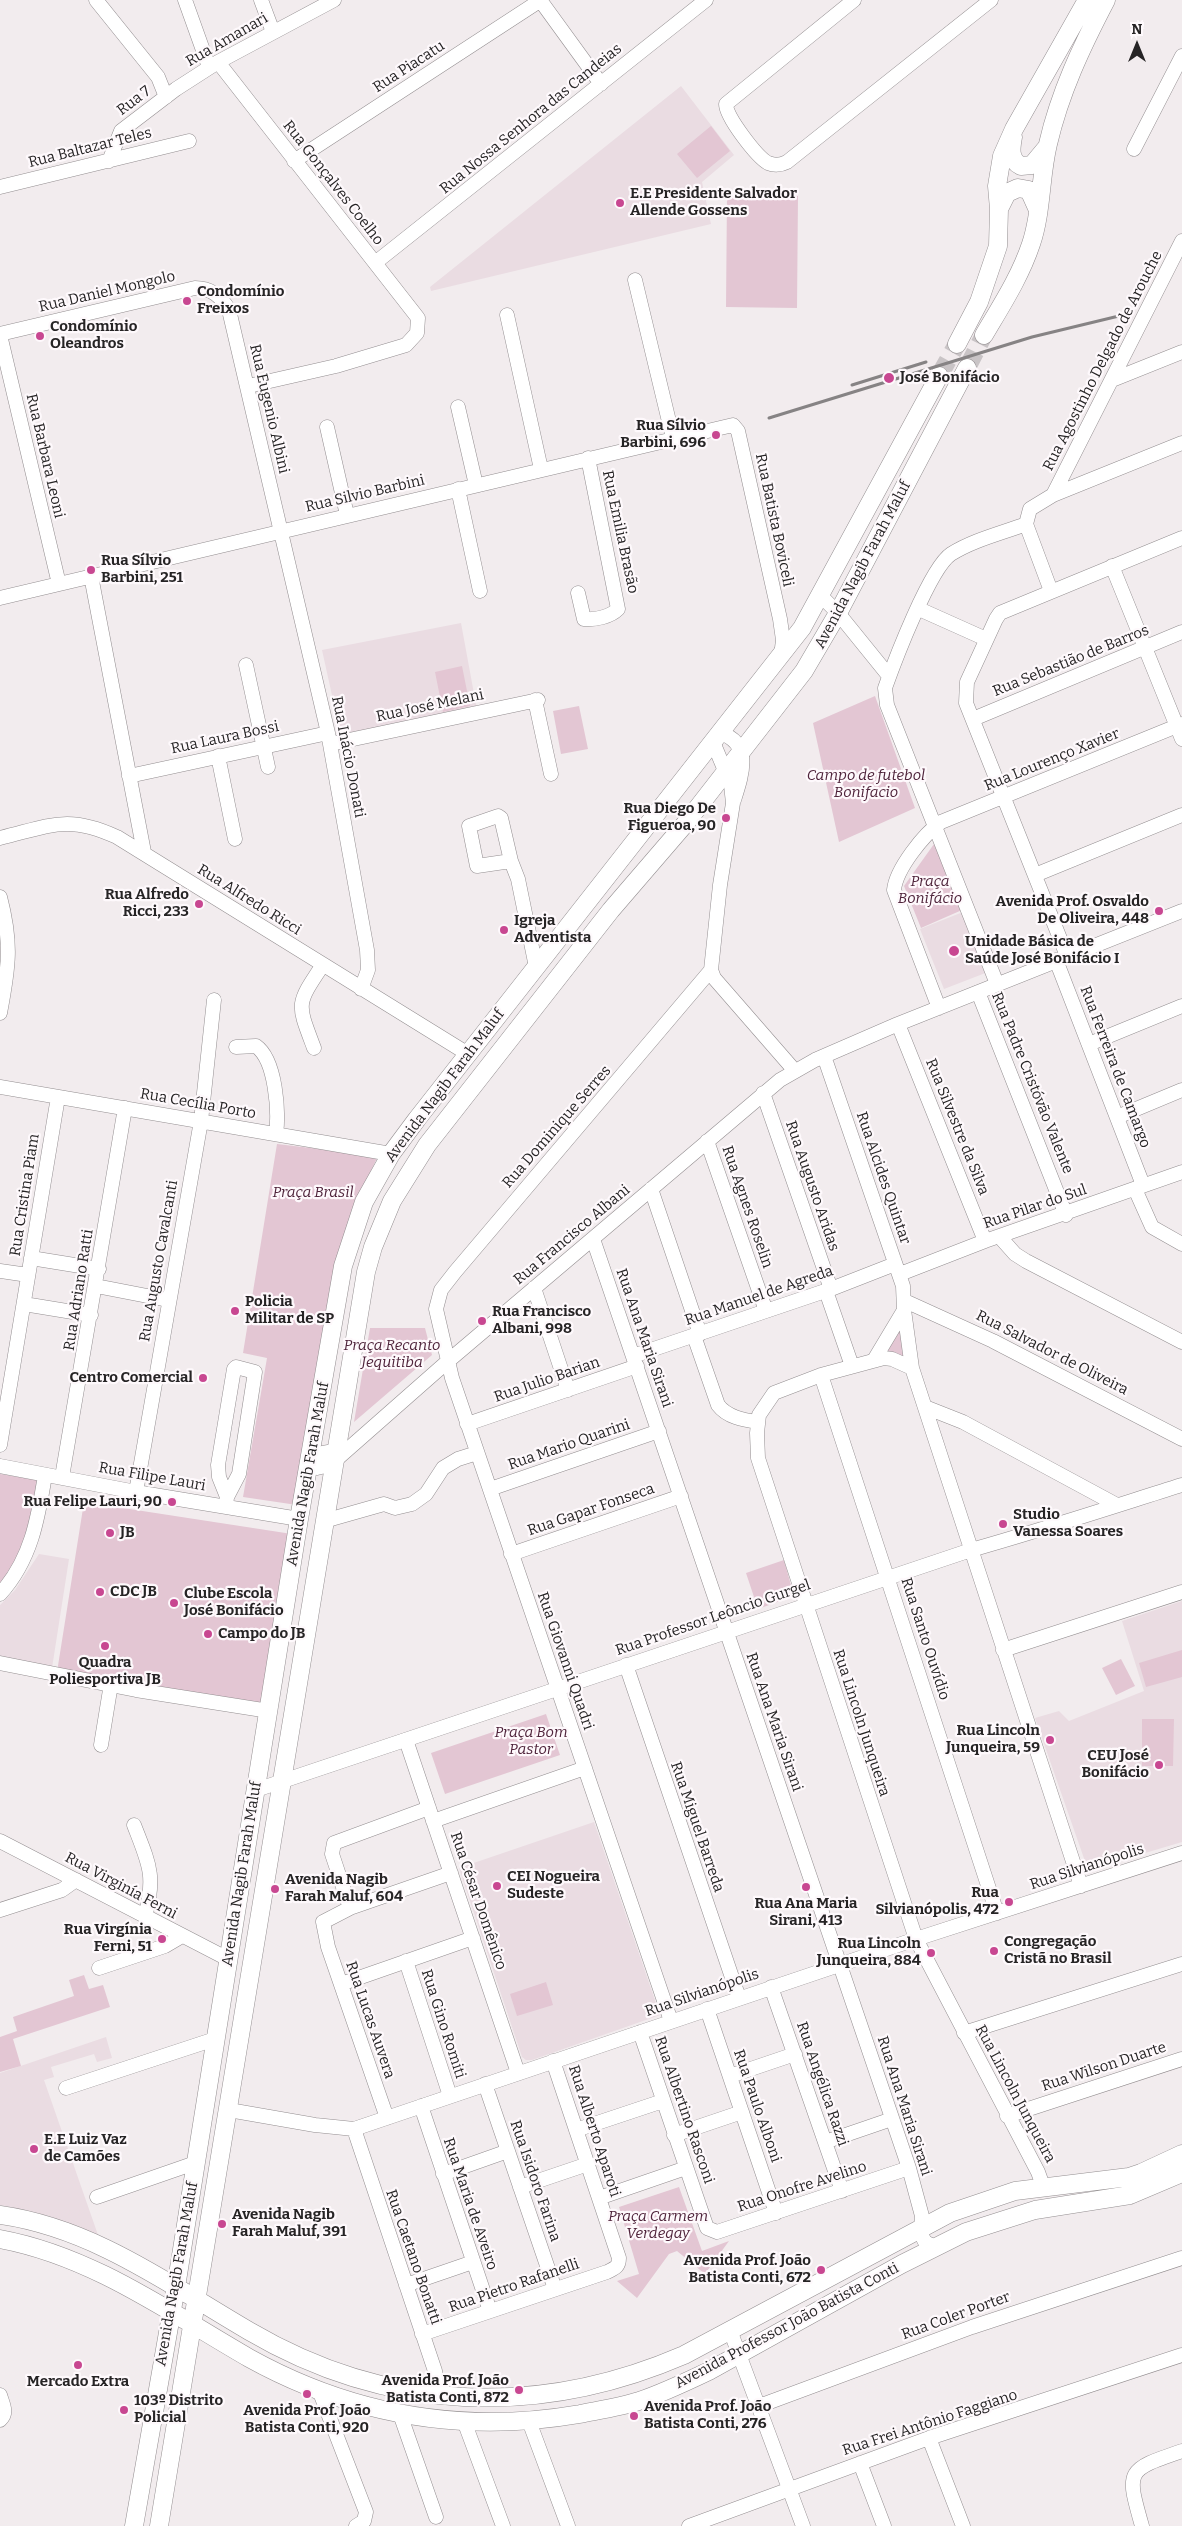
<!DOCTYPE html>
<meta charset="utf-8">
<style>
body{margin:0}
#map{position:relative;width:1182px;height:2526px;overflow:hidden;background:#f2ecee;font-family:Bitter,serif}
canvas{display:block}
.north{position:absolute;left:1112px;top:20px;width:50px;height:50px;-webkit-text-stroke:4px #fef9fc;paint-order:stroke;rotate:0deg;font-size:14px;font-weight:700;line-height:20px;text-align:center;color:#262425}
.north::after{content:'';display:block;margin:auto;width:18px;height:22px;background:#262425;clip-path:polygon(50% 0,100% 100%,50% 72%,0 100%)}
</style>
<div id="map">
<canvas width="1182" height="2526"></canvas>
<div class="north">N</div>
</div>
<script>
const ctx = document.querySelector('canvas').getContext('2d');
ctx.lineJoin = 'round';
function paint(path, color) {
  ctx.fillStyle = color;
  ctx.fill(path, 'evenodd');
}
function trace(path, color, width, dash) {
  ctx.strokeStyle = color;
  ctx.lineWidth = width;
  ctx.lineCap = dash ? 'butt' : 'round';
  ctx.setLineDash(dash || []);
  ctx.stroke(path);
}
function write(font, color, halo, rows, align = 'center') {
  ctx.font = font + ' Bitter,serif';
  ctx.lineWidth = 4.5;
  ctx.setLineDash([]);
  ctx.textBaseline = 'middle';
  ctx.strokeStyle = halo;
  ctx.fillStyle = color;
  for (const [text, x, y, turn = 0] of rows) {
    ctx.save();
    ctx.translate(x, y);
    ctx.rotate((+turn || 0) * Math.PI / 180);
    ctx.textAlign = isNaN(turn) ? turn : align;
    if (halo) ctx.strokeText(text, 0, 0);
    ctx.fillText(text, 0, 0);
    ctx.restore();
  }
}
paint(new Path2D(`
 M681,86L734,155L702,182L711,224L431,291L430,287Z
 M461,623L477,710L341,736L322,650Z
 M963,912L988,972L944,989L920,929Z
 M39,1554L69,1559L52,1668L0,1657V1605L15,1590Z
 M1182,1601V1842L1095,1868L1087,1867L1035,1718L1059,1711L1069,1721L1144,1691L1122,1621Z
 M594,1822L660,2015L532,2060H526L522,2057L459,1868Z
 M106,2037L112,2058L97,2062L94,2054L51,2067L54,2077L44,2080L98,2235L48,2216L0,2205V2073Z`), '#eadce2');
paint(new Path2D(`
 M711,126L730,151L697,178L677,154Z
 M727,195L798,196L797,308L726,307Z
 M462,666L470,706L443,712L435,672Z
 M875,696L915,808L839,842L813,723Z
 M579,706L588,749L561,754L553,711Z
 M934,844L962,910L921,928L904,886Z
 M277,1144L378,1156C359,1195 344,1232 334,1275L297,1505L243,1497L267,1358L243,1353Z
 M901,1324L911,1365L878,1357Z
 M370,1328H425L432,1355L354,1422Z
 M0,1474L37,1480L38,1487L20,1556L0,1583Z
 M84,1502L292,1534L264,1705L57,1672Z
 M784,1560L794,1596L758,1609L746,1573Z
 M1182,1650V1677L1146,1687L1139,1663Z
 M1121,1659L1135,1686L1116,1695L1102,1668Z
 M546,1714L560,1755L445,1794L431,1753Z
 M1142,1719H1174L1173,1766H1142Z
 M84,1975L89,1989L103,1985L110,2007L13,2039L21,2066L0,2072V2037L17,2031L13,2017L74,1996L69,1980Z
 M546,1982L553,2005L517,2016L510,1994Z
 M679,2187L702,2251L729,2241L705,2274L677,2251L669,2254L637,2298L617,2281L639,2274L619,2207Z`), '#e3c6d3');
trace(new Path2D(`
 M967,368L984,335
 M939,376L957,344`), '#c9c4c6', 18, [18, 9]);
const minor = new Path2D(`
 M96,0L158,77L166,97
 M185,0L209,67
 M261,0L273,32
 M540,0L601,84
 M854,0L726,104C726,117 757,157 768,163C775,166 781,165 787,162L991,0
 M218,62L418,318L417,333L406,345L336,366L248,386
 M1134,149L1182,56
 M109,161L121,131L176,89L218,62L334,0
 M294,161L541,0
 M0,187L189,141
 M375,263L706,0
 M635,280L673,438
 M507,315L541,469
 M0,334L195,288C211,288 221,296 229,310L328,733L367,950L368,970L361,989
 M0,335L59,584
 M1112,380L1182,352
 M458,407L476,485
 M327,427L347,515
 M458,489L480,591
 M1053,495L1182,241
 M1112,566L1182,739
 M91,576L144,852
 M1051,591L1026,524L1030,509L1053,495L1182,443
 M578,593L584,619C595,620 610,617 618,609L588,458
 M821,596L838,613L889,676
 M0,598L733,425L738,431L780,619L783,640L781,656
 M919,609L986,639
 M246,665L268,767
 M535,700L551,774
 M973,719L1182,632
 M720,733C753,743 742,775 734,800
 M713,742L731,785L733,803L720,885L711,970L714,978L795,1071
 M330,744L538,700
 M218,756L235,839
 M129,776L328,733
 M0,838C50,826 67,814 117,837L468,1054
 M511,861L477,866L469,826L498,816L501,818L511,861L518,879L536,967
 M1035,875L1182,815
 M0,897C12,943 9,966 0,1013
 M1067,956L966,703L967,682L996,619L1000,613L1182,538
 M1056,960L1143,1185
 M997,984L887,705L885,688C895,660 930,568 951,554C973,540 1002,533 1026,524
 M978,992L1066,1215
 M939,1008L894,890C896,869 924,834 941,822L1182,724
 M898,1024L985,1241
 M1089,1044L1182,1006
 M236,1047L256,1046C276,1060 279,1112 276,1134
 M314,1048C297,1003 296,1005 322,966
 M824,1056L903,1286L904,1310L874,1360
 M0,1087L391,1154
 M763,1093L831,1289
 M1117,1117L1182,1090
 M707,1141L766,1311
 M651,1189L700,1334
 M1135,1189L1152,1227L1182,1244
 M999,1236L1015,1254L1026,1261L1182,1342
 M593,1239L909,2168L922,2216L921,2234L925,2242L935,2247
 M31,1258L99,1269
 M0,1271L28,1275
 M900,1274L985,1241L1182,1172
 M96,1286L168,1300
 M534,1288L568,1390
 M826,1291L852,1366
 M905,1301L993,1341L1182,1439
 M24,1304L91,1315
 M904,1310L912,1368L1081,1886
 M694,1336L718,1405C727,1417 743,1420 758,1422
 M633,1356L831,1289L895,1264
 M912,1368L892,1359L884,1358L821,1375L774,1393L759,1415L757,1433L758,1458L916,1939L1038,2172L1043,2186
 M821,1375L997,1913
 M925,1407L963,1422L1115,1504
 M467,1424L637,1366
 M0,1445L58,1097
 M310,1460L323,1453L345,1449
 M309,1465L317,1468L330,1465L447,1362L780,1080L815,1060L898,1024L1182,911
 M0,1466L136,1492L299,1519
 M62,1477L125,1108
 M490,1489L659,1431
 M136,1492L201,1121L214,1000
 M226,1507L227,1497L239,1474L255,1372L236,1367L234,1369L218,1465L219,1477L227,1497
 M324,1521L384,1504L395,1508L412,1504L426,1494L443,1468L458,1459L477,1453
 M511,1554L681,1496
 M0,1594C31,1560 38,1519 45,1475
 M1003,1650L1182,1592
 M0,1663L136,1690L269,1711
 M626,1665L739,1998
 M406,1740L518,2073
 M101,1745L111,1684
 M256,1790L971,1550C1042,1530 1112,1507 1182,1485
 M433,1821L585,1768
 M134,1825C149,1864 156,1875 145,1917
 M0,1841L228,1959
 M350,1908L332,1854L334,1843L429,1808
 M0,1910L62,1890L76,1880
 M406,1961L450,2096
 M99,1968L165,1946L182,1936
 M341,1984L473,1938
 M771,1987L842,2191
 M707,2009L776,2213
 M671,2021L452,1378L436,1309L441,1290L455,1272L711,970
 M640,2032L707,2228L717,2232L909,2168
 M964,2033L1182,1964
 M730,2076L795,2054
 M485,2084L555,2289
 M66,2088L215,2039
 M421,2106L490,2311
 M229,2110L315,2125L354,2129L916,1939L1182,1853
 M1007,2116L1182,2059
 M387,2118L328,1947L323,1922L350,1908L451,1873
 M354,2129L435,2371L440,2396
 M576,2130L663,2101
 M674,2135L742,2112
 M825,2142L892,2119
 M443,2174L508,2151
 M520,2187L588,2164
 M97,2197L195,2163
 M599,2198L686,2168
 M406,2285L473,2262
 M730,2330L803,2526
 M422,2334L607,2272C615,2268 619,2267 619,2258L553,2061
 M319,2390L366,2512L364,2521L356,2526
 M0,2395C3,2405 8,2413 0,2420
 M759,2406L972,2327L1182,2258
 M400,2414L436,2517
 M464,2421L503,2526
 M529,2421L568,2526
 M929,2438L963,2526
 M860,2463L884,2526
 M689,2526L929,2438L1182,2355
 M1142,2526C1126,2470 1126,2470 1182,2451`);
const major = new Path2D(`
 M1013,137C1011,148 1009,160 1021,166L1032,165L1047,147
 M999,209L1007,193L1018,188L1029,190L1038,210
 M984,335C1001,306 1020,277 1031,244C1042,212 1040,177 1048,144C1060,92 1082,46 1106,0
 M957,344L979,302L998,246L999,209L997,186L1002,156L1014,129L1087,0
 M0,2215C93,2228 170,2285 249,2331C387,2412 538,2418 684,2355L950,2213L1015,2191L1129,2177L1141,2173L1182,2154
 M0,2239C92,2256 169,2312 249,2358C352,2415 464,2434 580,2414C600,2410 620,2407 639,2401C663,2393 686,2382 709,2371L902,2264L966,2232L1035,2210L1130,2195L1182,2173
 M134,2526L176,2287L299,1519L343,1266L364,1202L391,1154L417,1119L802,628L939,376
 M159,2526L366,1272L373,1247L392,1201L427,1145L611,910L685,824L804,671L838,613L967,368`);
trace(minor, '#938e90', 15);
trace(major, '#938e90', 19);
trace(minor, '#fff', 14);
trace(major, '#fff', 18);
trace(new Path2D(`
 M852,385L926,362
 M769,418L1032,337L1123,315`), '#868384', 3);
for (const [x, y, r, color] of [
 [620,203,5,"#c84791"],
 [187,301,5,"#c84791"],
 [40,336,5,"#c84791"],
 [889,378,6,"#c84791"],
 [716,435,5,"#c84791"],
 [91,570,5,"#c84791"],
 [726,818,5,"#c84791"],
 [199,904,5,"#c84791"],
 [1159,911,5,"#c84791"],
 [504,930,5,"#c84791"],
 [954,951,6,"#c84791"],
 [235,1311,5,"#c84791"],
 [482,1321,5,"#c84791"],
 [203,1378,5,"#c84791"],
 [172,1502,5,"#c84791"],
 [1003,1524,5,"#c84791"],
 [110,1533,5,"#c84791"],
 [100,1592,5,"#c84791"],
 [174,1603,5,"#c84791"],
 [208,1634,5,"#c84791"],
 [105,1646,5,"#c84791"],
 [1050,1740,5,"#c84791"],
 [1159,1765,5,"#c84791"],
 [497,1886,5,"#c84791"],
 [806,1887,5,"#c84791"],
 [275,1889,5,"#c84791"],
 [1009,1902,5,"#c84791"],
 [162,1939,5,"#c84791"],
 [994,1951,5,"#c84791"],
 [931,1953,5,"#c84791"],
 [34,2149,5,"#c84791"],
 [222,2224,5,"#c84791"],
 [821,2270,5,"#c84791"],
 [78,2365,5,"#c84791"],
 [519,2390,5,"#c84791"],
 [307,2394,5,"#c84791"],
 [124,2410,5,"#c84791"],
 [634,2416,5,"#c84791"]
]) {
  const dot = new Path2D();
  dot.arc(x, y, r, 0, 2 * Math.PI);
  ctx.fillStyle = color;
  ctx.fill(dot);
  trace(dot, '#fef9fc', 2);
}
write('15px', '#262425', '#fef9fc', [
 ["Rua Amanari",227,40,-30],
 ["Rua Piacatu",409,67,-33],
 ["Rua 7",134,101,-37],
 ["Rua Nossa Senhora das Candeias",531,119,-39],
 ["Rua Baltazar Teles",90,148,-14],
 ["Rua Gonçalves Coelho",333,183,52],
 ["Rua Daniel Mongolo",107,292,-13],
 ["Rua Agostinho Delgado de Arouche",1103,361,-63],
 ["Rua Eugenio Albini",269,409,77],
 ["Rua Barbara Leoni",45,456,77],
 ["Rua Silvio Barbini",365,494,-13],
 ["Rua Batista Boviceli",774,520,78],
 ["Rua Emilia Brasão",620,532,78],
 ["Avenida Nagib Farah Maluf",863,565,-62],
 ["Rua Sebastião de Barros",1071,661,-22],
 ["Rua José Melani",430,706,-12],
 ["Rua Laura Bossi",225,738,-12],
 ["Rua Inácio Donati",348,757,79],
 ["Rua Lourenço Xavier",1052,760,-22],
 ["Rua Alfredo Ricci",249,900,32],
 ["Rua Ferreira de Camargo",1115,1067,69],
 ["Rua Padre Cristóvão Valente",1032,1083,68],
 ["Avenida Nagib Farah Maluf",445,1086,-53],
 ["Rua Cecília Porto",198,1104,10],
 ["Rua Dominique Serres",557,1127,-49],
 ["Rua Silvestre da Silva",957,1127,68],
 ["Rua Alcides Quintar",883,1178,71],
 ["Rua Augusto Aridas",812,1186,71],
 ["Rua Cristina Piam",25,1195,-81],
 ["Rua Agnes Roselin",747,1207,71],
 ["Rua Pilar do Sul",1035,1207,-19],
 ["Rua Francisco Albani",572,1235,-40],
 ["Rua Augusto Cavalcanti",159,1261,-80],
 ["Rua Adriano Ratti",79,1290,-81],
 ["Rua Manuel de Agreda",759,1296,-19],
 ["Rua Ana Maria Sirani",644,1338,71],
 ["Rua Salvador de Oliveira",1052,1353,27],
 ["Rua Julio Barian",547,1380,-19],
 ["Rua Mario Quarini",569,1445,-19],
 ["Avenida Nagib Farah Maluf",308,1474,-80],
 ["Rua Filipe Lauri",152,1477,10],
 ["Rua Gapar Fonseca",591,1510,-19],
 ["Rua Professor Leôncio Gurgel",713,1618,-19],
 ["Rua Santo Ouvídio",925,1639,72],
 ["Rua Giovanni Quadri",565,1661,71],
 ["Rua Ana Maria Sirani",774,1722,71],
 ["Rua Lincoln Junqueira",861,1723,72],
 ["Rua Miguel Barreda",697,1827,71],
 ["Rua Silvianópolis",1087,1867,-18],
 ["Avenida Nagib Farah Maluf",242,1874,-81],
 ["Rua Virginía Ferni",121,1886,28],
 ["Rua César Domênico",478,1901,71],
 ["Rua Silvianópolis",702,1993,-19],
 ["Rua Lucas Auvera",370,2020,71],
 ["Rua Gino Romiti",443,2024,72],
 ["Rua Wilson Duarte",1104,2067,-18],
 ["Rua Angélica Razzi",822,2084,71],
 ["Rua Lincoln Junqueira",1015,2094,62],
 ["Rua Paulo Alboni",757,2106,71],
 ["Rua Ana Maria Sirani",904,2106,72],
 ["Rua Albertino Rasconi",684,2110,71],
 ["Rua Alberto Aparoti",594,2131,72],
 ["Rua Isidoro Farina",535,2181,71],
 ["Rua Onofre Avelino",802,2187,-18],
 ["Rua Maria de Aveiro",470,2204,71],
 ["Rua Caetano Bonatti",413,2257,71],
 ["Avenida Nagib Farah Maluf",177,2274,-80],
 ["Rua Pietro Rafanelli",514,2286,-19],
 ["Rua Coler Porter",956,2316,-20],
 ["Avenida Professor João Batista Conti",787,2326,-28],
 ["Rua Frei Antônio Faggiano",930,2423,-18]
]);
write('bold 15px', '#262425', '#fef9fc', [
 ["E.E Presidente Salvador",630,194],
 ["Allende Gossens",630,211],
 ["Condomínio",197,292],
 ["Freixos",197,309],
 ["Condomínio",50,327],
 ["Oleandros",50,344],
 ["José Bonifácio",900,378],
 ["Rua Sílvio",706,426,"right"],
 ["Barbini, 696",706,443,"right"],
 ["Rua Sílvio",101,561],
 ["Barbini, 251",101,578],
 ["Rua Diego De",716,809,"right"],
 ["Figueroa, 90",716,826,"right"],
 ["Rua Alfredo",189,895,"right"],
 ["Ricci, 233",189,912,"right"],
 ["Avenida Prof. Osvaldo",1149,902,"right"],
 ["De Oliveira, 448",1149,919,"right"],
 ["Igreja",514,921],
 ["Adventista",514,938],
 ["Unidade Básica de",965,942],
 ["Saúde José Bonifácio I",965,959],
 ["Policia",245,1302],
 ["Militar de SP",245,1319],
 ["Rua Francisco",492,1312],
 ["Albani, 998",492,1329],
 ["Centro Comercial",193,1378,"right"],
 ["Rua Felipe Lauri, 90",162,1502,"right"],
 ["Studio",1013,1515],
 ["Vanessa Soares",1013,1532],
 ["JB",120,1533],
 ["CDC JB",110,1592],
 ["Clube Escola",184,1594],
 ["José Bonifácio",184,1611],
 ["Campo do JB",218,1634],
 ["Quadra",105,1663,"center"],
 ["Poliesportiva JB",105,1680,"center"],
 ["Rua Lincoln",1040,1731,"right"],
 ["Junqueira, 59",1040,1748,"right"],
 ["CEU José",1149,1756,"right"],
 ["Bonifácio",1149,1773,"right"],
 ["CEI Nogueira",507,1877],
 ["Sudeste",507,1894],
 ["Avenida Nagib",285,1880],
 ["Farah Maluf, 604",285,1897],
 ["Rua",999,1893,"right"],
 ["Silvianópolis, 472",999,1910,"right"],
 ["Rua Ana Maria",806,1904,"center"],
 ["Sirani, 413",806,1921,"center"],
 ["Rua Virgínia",152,1930,"right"],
 ["Ferni, 51",152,1947,"right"],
 ["Congregação",1004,1942],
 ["Cristã no Brasil",1004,1959],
 ["Rua Lincoln",921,1944,"right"],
 ["Junqueira, 884",921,1961,"right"],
 ["E.E Luiz Vaz",44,2140],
 ["de Camões",44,2157],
 ["Avenida Nagib",232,2215],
 ["Farah Maluf, 391",232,2232],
 ["Avenida Prof. João",811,2261,"right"],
 ["Batista Conti, 672",811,2278,"right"],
 ["Avenida Prof. João",509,2381,"right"],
 ["Batista Conti, 872",509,2398,"right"],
 ["Mercado Extra",78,2382,"center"],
 ["103º Distrito",134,2401],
 ["Policial",134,2418],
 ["Avenida Prof. João",644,2407],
 ["Batista Conti, 276",644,2424],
 ["Avenida Prof. João",307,2411,"center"],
 ["Batista Conti, 920",307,2428,"center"]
], 'left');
write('italic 15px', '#4f243b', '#fef9fc', [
 ["Campo de futebol",866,776],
 ["Bonifacio",866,793],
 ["Praça",930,882],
 ["Bonifácio",930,899],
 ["Praça Brasil",313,1193],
 ["Praça Recanto",392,1346],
 ["Jequitiba",392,1363],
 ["Praça Bom",531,1733],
 ["Pastor",531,1750],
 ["Praça Carmem",658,2217],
 ["Verdegay",658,2234]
]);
</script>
